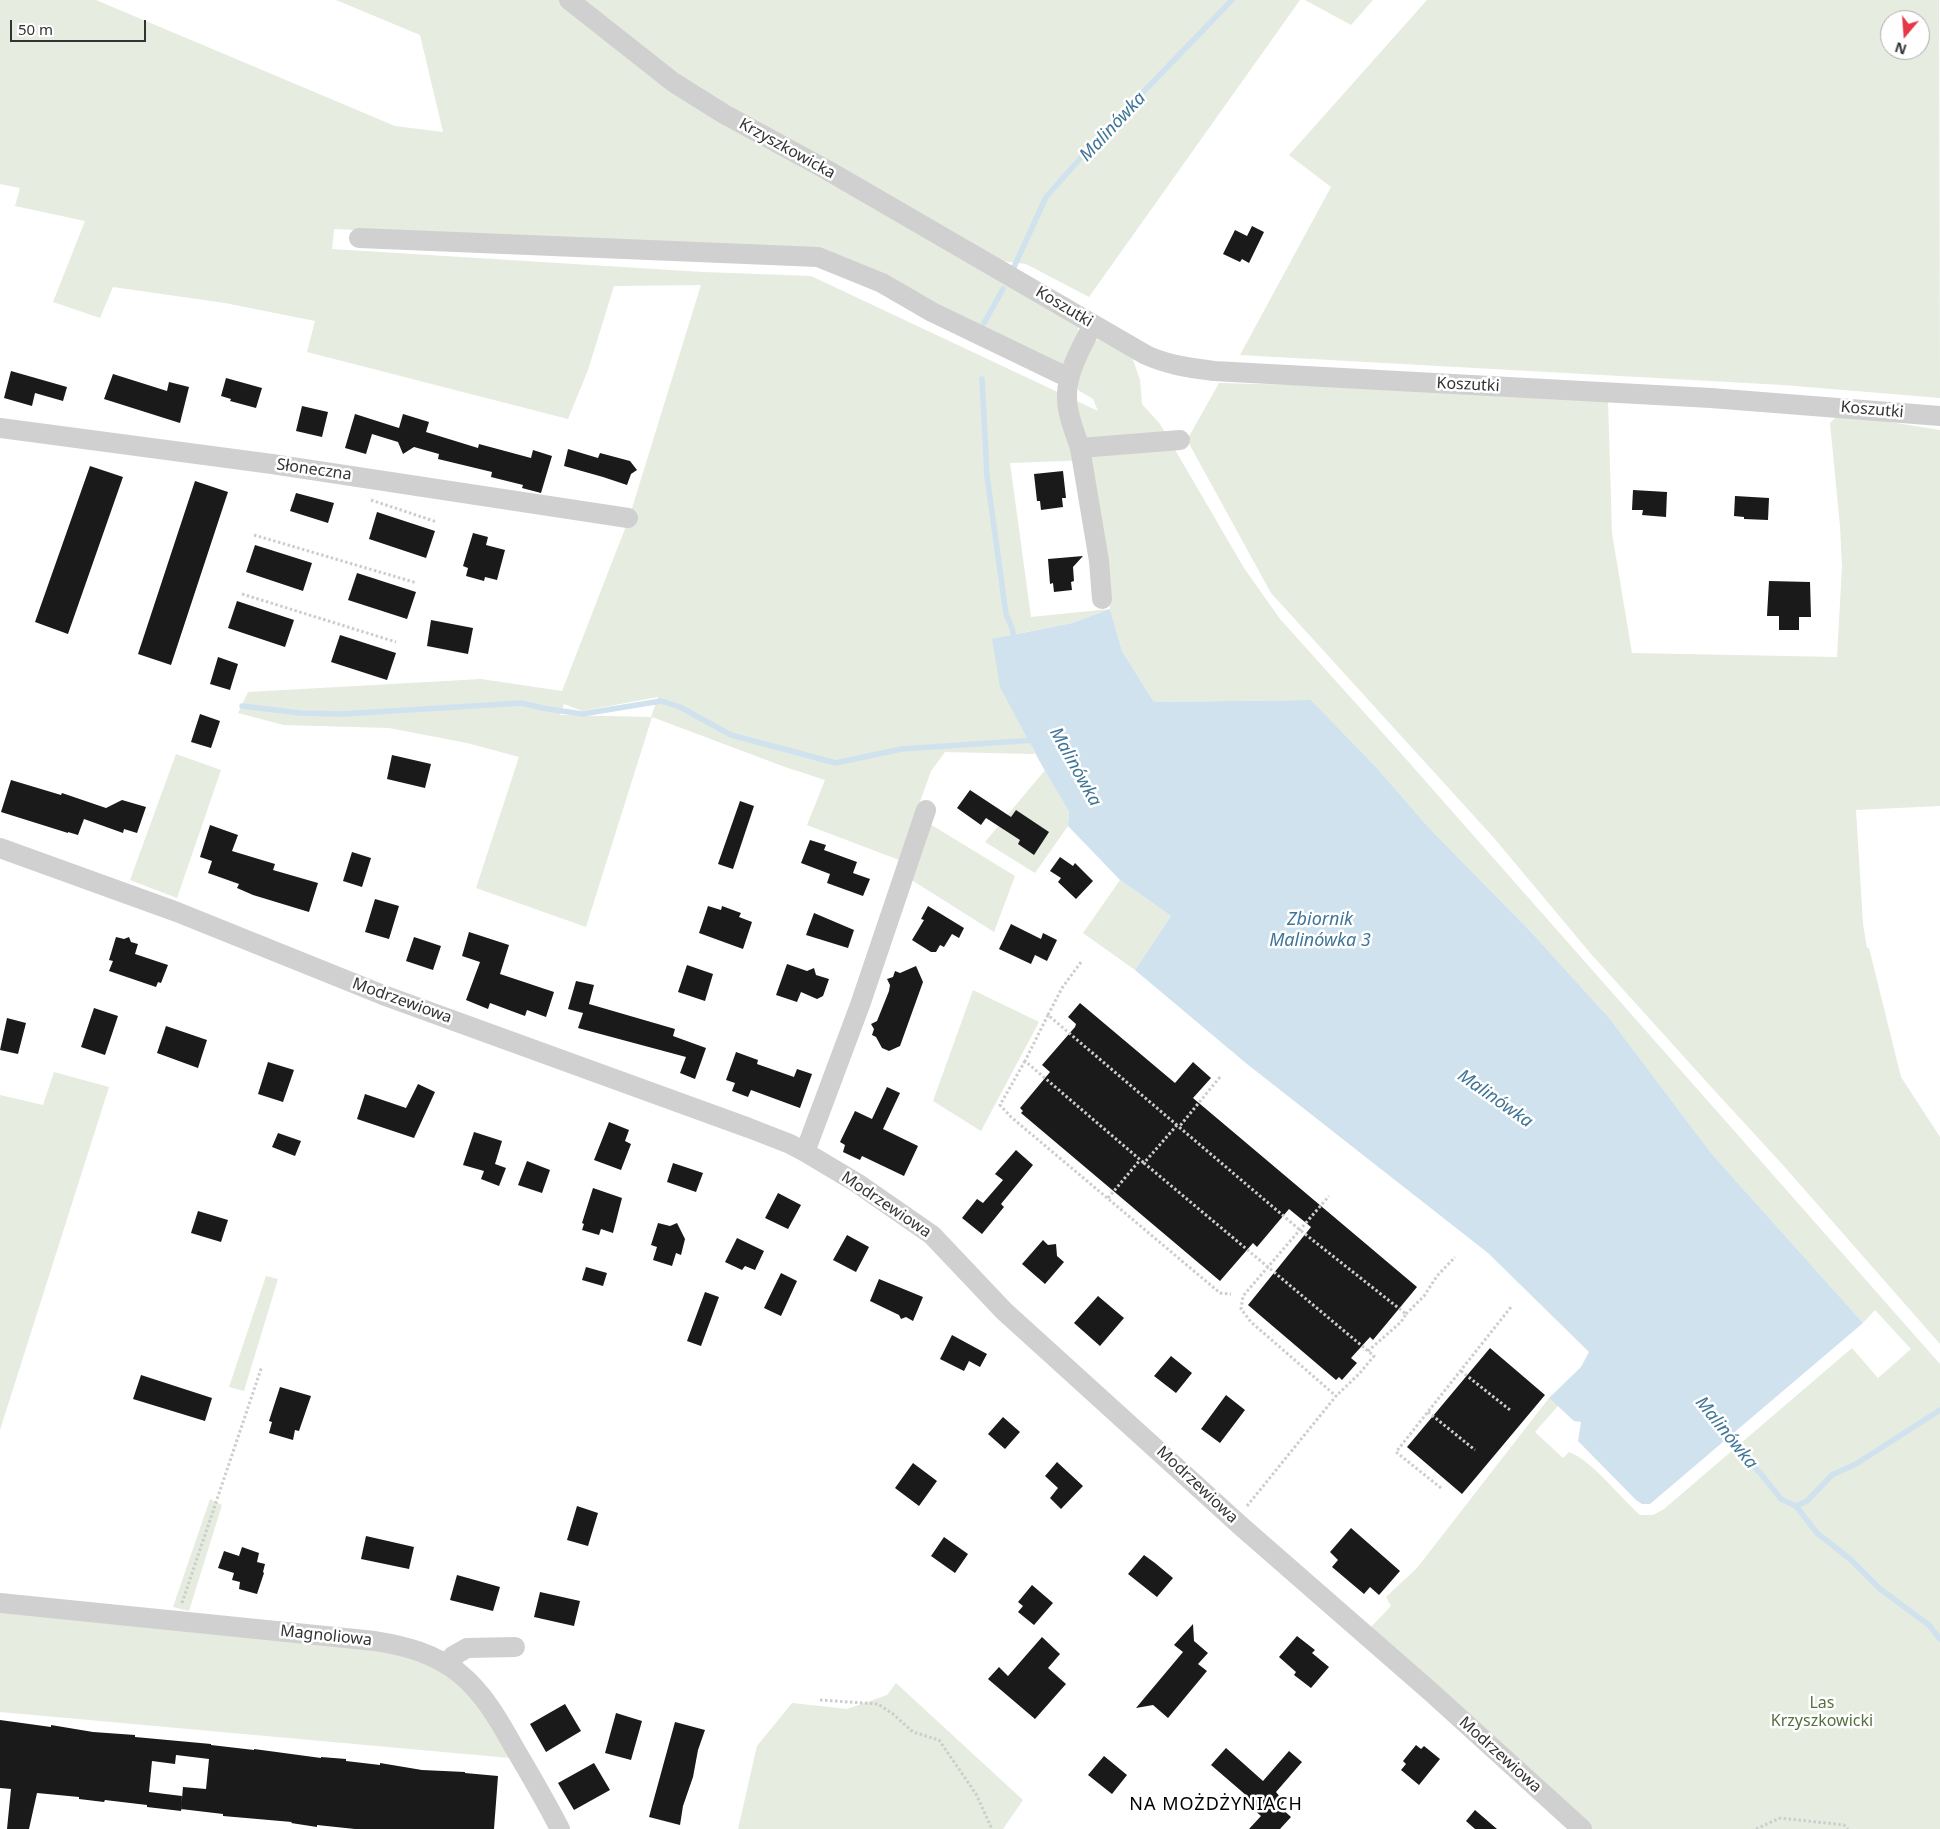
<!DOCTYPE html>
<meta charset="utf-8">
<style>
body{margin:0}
#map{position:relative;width:1940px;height:1829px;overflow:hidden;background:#fff;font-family:"Noto Sans",sans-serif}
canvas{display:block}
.north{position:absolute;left:1880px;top:10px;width:50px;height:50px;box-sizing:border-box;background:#fff;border:1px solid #adadad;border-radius:50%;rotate:198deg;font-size:14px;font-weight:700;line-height:20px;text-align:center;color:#333}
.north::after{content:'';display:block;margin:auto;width:18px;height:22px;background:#e63946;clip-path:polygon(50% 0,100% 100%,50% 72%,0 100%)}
.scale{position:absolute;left:10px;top:20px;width:136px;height:22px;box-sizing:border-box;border:2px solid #333;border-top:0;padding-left:6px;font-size:15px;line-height:18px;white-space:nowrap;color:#333;-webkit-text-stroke:4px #fff;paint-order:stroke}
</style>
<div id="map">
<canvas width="1940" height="1829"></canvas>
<div class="north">N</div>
<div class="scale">50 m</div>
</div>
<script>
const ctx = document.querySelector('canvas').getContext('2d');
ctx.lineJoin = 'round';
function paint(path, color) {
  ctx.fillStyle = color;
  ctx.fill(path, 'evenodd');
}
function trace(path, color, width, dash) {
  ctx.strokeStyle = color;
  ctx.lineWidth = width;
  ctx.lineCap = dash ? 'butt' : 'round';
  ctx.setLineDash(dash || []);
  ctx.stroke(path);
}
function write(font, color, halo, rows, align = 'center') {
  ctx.font = font + ' "Noto Sans",sans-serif';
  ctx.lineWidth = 5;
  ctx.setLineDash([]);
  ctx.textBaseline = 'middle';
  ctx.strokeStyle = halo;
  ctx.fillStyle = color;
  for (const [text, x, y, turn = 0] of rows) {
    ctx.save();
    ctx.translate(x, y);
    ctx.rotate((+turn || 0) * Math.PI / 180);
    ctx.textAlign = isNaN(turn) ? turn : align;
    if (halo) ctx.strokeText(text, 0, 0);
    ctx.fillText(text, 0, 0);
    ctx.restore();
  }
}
paint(new Path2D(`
 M0,0H96L395,126L443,132L420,35L336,0H559L1079,323L1077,337L1061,371L816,252L334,229L332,249L703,272L811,276L1098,411L1093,399L1078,390C1077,372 1085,347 1101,337L1132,357L1140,380L1142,404L1160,424L1244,568L1280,619L1398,750L1940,1364V1829H1592L1507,1755L1371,1627L1391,1606L1386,1597L1417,1568L1549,1398L1558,1406L1535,1432L1563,1458L1569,1452C1590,1459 1622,1499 1640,1515H1653L1664,1509L1852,1348L1878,1378L1911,1349L1875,1310L1863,1323L1711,1153L1610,1019L1532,933L1430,829L1376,767L1311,700L1154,702L1122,651L1110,609L1072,623L1006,636L1023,727L1035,754L945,752L931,771L899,860L807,825L825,780L785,767L652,717L586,927L476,888L519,757L467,743L389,728L284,725L238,713L248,692L481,679L562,691L628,521L701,285L614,286L588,370L568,419L307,352L315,321L225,303L113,287L100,318L53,302L85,221L15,206L20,188L0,184ZM1090,460L1110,609L1031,617L1010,463ZM658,697L651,717L560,715L564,704L582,711Z
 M583,0H1300L1089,297L1026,264L1002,261L691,86Z
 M1305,0H1373L1351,25Z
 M1427,0H1939L1940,398L1783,385L1240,355L1331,187L1289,155ZM1890,20H1920V50H1890Z
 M1219,383L1338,386L1608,400L1612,533L1632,653L1837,657L1842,567L1840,526L1830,423L1840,414L1940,430V806L1856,810L1863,924L1867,948H1869L1901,1077L1940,1137V1344L1782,1164L1713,1089L1591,954L1494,838L1271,593L1187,440Z
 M176,754L221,770L177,898L130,880Z
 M1045,770L1069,812L1068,826L1035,873L985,842Z
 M930,824L1015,876L994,932L910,879Z
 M1120,880L1171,916L1135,970L1083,933Z
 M973,990L1039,1022L981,1131L933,1101Z
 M54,1072L109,1087L0,1430V1095L43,1105Z
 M266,1276L278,1279L244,1391L229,1387Z
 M210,1499L222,1505L189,1611L173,1607Z
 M0,1611L457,1652L521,1759L0,1712Z
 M896,1683L1023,1800L1003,1829H738L757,1746L792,1703L847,1709L887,1695Z`), '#e6ecdf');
paint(new Path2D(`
 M1110,609L1122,651L1154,702L1311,700L1376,767L1430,829L1532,933L1610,1019L1711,1153L1863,1323L1650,1504H1642L1636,1500L1578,1441L1581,1422L1574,1421L1549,1398L1581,1367L1589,1352L1488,1253L1247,1064L1135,970L1171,916L1120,880L1068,826L1069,812L1040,762L1000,687L992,639L1072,623Z`), '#cfe2ee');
trace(new Path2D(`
 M1014,267L1046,197L1095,142L1232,0
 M984,323L1003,289
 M982,379L987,476L1006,614L1012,628L1015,642
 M242,706L300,713L342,714L522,703L542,708L582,714L661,701L680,707L731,735L836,763L901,749L1036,740
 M1725,1431L1740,1452L1761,1474L1781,1499L1796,1506L1817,1533L1850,1559L1880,1589L1929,1625L1940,1639
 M1796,1506L1807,1501L1832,1475L1856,1464L1940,1410`), '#cfe2ee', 5.5);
paint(new Path2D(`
 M1252,226L1264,232L1249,263L1242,259L1240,262L1223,254L1235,230L1247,236Z
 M11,371L67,387L63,401L35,393L32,406L4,398Z
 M113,374L167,391L169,382L189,387L180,423L104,399Z
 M226,378L262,388L256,408L230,401L231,399L221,396Z
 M302,406L328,412L322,437L296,431Z
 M355,414L399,428L403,414L429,422L426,432L478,448L479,444L531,458L533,450L552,456L541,493L522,488L523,485L491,477L492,472L438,459L439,454L414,447L403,454L398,442L372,434L366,454L345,448Z
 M568,449L598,458L600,453L630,461L637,470L631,474L627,485L603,477L564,466Z
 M90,466L123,477L68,634L35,622Z
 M1063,471L1066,498H1062L1063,507L1041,510L1040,501H1037L1034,474Z
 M195,481L228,492L171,665L138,654Z
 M1633,490L1667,492L1666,517L1642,515L1643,510H1632Z
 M296,493L334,503L328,523L290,511Z
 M1735,496L1769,498L1768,520L1744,519V517L1734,516Z
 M377,512L435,531L426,558L369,539Z
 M473,533L488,537L486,545L505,550L497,580L485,577L484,581L466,576L468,568L463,566Z
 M255,545L312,563L303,591L246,572Z
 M1083,556L1073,567L1074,581L1071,582L1072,590L1054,592L1053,583L1050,584L1048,559Z
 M357,573L416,592L407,619L348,600Z
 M1769,581L1810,582L1811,617H1799V630H1779V616H1767Z
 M237,601L294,620L285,647L228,628Z
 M431,620L473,628L468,654L427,646Z
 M340,635L396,653L387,680L331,662Z
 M218,657L238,664L230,690L210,684Z
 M200,714L220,721L211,748L191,742Z
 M392,755L431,764L425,788L387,779Z
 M11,780L61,795L62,793L106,808L122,800L146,807L137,833L124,829L123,833L84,819L78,835L68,832V833L1,812Z
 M970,790L1011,817L1016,810L1049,832L1034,855L1018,844L1020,840L986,818L981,825L957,808Z
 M740,801L754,806L733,869L718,864Z
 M210,825L238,835L232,851L275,864L273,870L318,883L309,912L253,895L237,888L239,884L208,873L212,861L200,857Z
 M810,840L826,845L824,850L857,862L853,873L870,879L863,896L827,883L830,874L801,863Z
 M352,852L371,858L362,887L343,881Z
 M1060,857L1073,866L1075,863L1093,881L1076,899L1058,882L1061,878L1050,871Z
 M375,899L399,906L389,939L365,932Z
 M708,906L721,910L722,906L741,913L739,917L752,922L743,949L699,933Z
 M928,906L964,928L959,938L952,934L944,947L940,945L936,952H931L912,940L924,920L921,919Z
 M814,913L854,930L848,948L806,935Z
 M1011,924L1041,939L1043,933L1057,940L1047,961L1035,955L1031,964L999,949Z
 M469,932L509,945L500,974L554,992L546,1017L527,1010L525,1016L490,1003L488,1009L466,1000L480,962L462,956Z
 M116,937L124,939L129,937L131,942L138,944L135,954L168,965L161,983L158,982L156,987L109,971L113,961L109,960Z
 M414,937L441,946L433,970L406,961Z
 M787,964L807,971L814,968L816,975L829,979L823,996L817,999L801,992L797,1002L776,995Z
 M687,965L713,974L705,1001L678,992Z
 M916,966L923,982L900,1046L889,1051L882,1048L876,1037L872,1035L874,1029L871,1024L877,1021L889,991L890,985L887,979L893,977L895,971L900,973Z
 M576,981L594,985L589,1004L675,1029L673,1036L706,1048L695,1079L680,1073L686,1057L578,1028L583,1013L568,1009Z
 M1080,1003L1175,1083L1193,1062L1211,1078L1193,1098L1417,1287L1373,1340L1370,1337L1351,1358L1357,1363L1342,1380L1339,1377L1336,1380L1248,1305L1311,1227L1289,1209L1257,1247L1253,1243L1220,1281L1021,1113L1023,1111L1020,1108L1050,1072L1042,1065L1075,1027L1076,1024L1068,1017Z
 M94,1008L118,1016L105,1055L81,1047Z
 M7,1018L26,1023L18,1054L0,1050Z
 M166,1026L207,1040L198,1068L157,1053Z
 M736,1052L758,1060L757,1064L794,1077L797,1069L812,1074L800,1108L751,1090L748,1097L732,1091L735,1083L726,1080Z
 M268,1062L294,1070L283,1102L258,1094Z
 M418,1084L435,1092L414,1138L357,1119L365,1094L406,1108Z
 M887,1087L900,1093L883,1129L918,1146L904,1176L862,1156L860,1160L843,1152L845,1145L840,1142L855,1111L872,1119Z
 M609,1122L629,1130L625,1141L631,1144L621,1170L594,1160Z
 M474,1132L502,1141L495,1164L506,1168L499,1186L481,1179L484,1171L463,1165Z
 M278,1133L301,1141L295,1156L272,1147Z
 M1016,1150L1033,1165L1001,1204L1004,1207L982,1234L962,1218L977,1199L983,1203L1003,1180L995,1174Z
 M527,1161L550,1170L542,1193L518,1185Z
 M673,1163L703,1173L696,1192L667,1182Z
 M593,1188L622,1198L613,1233L601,1229L599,1235L582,1230L584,1224L582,1223Z
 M778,1193L801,1205L788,1229L765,1218Z
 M198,1211L228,1220L221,1242L191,1233Z
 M658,1223L670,1226L677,1223L685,1239L681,1255L676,1253L672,1266L653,1260L657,1247L651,1245Z
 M847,1235L869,1247L856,1272L833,1260Z
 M737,1238L764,1251L755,1270L745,1266L742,1270L725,1262Z
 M1043,1240L1048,1245L1056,1244L1057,1256L1064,1262L1045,1284L1022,1264Z
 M586,1267L607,1273L603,1286L582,1280Z
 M781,1273L797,1281L781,1316L764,1308Z
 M879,1279L923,1297L913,1321L906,1317L901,1319L899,1315L870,1301Z
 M705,1292L719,1297L701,1346L687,1341Z
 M1098,1296L1124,1318L1100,1346L1074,1323Z
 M952,1335L987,1354L980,1367L969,1361L964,1371L940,1359Z
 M1490,1348L1545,1395L1462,1494L1407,1447Z
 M1171,1356L1192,1373L1176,1393L1154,1376Z
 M141,1375L212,1398L205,1421L133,1399Z
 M280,1387L311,1396L299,1431L295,1430L293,1440L269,1433L272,1422L269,1421Z
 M1226,1395L1245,1410L1220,1443L1201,1429Z
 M1003,1417L1020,1432L1005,1449L988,1434Z
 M1057,1462L1083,1486L1061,1509L1050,1498L1058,1488L1045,1476Z
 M913,1463L937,1481L919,1506L895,1488Z
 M577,1506L598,1513L588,1546L567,1540Z
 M1351,1528L1400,1571L1379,1595L1370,1587L1364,1594L1332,1567L1338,1560L1330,1552Z
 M366,1536L414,1547L409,1569L361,1559Z
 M944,1537L968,1554L955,1573L931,1556Z
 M242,1547L259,1553L257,1562L265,1564L263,1572L264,1573L257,1594L239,1589L240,1582L232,1580L234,1573L218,1568L224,1551L239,1556Z
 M1144,1555L1155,1563L1173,1578L1157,1597L1128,1574Z
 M457,1575L500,1587L493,1611L450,1600Z
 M1032,1585L1053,1603L1034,1625L1018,1612L1023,1606L1018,1602Z
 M540,1592L580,1601L574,1626L534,1617Z
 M1193,1624L1194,1641L1208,1653L1198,1664L1207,1671L1168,1718L1153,1705L1136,1708L1183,1652L1174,1645Z
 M1297,1636L1315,1650L1312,1653L1329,1667L1311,1688L1294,1675L1296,1672L1279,1657Z
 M1042,1637L1060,1654L1048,1668L1066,1684L1035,1719L988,1679L999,1667L1008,1676Z
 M565,1704L581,1731L546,1752L530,1724Z
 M616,1713L642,1721L631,1760L605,1753Z
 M0,1720L51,1727V1725L93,1732L135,1735V1737L211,1744V1745L254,1750V1749L321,1758V1757L346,1759V1761L380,1765V1763L422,1770L465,1772V1773L498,1776L494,1829H355L317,1825V1827L291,1823L292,1822L223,1816V1814L181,1809L183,1787L206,1789L209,1759L176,1755L175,1764L152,1761L149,1792L182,1796L181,1811L147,1807V1805L105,1800L104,1802L79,1799V1797L37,1793L29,1829H7L11,1789L0,1788Z
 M675,1722L705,1730L698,1750L693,1777L683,1806L680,1825L649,1817Z
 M1416,1745L1421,1749L1424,1746L1440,1759L1419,1785L1401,1770L1406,1764L1403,1761Z
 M1226,1748L1263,1781L1289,1751L1302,1762L1276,1792L1284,1802L1280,1807L1291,1817L1280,1829H1249L1261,1816L1243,1800L1247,1796L1211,1765Z
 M1104,1756L1127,1775L1112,1794L1088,1775Z
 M594,1763L610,1790L574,1810L558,1783Z
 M1475,1810L1497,1829H1475L1466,1821Z`), '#1a1a1a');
trace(new Path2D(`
 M371,500L437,522
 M254,535L417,583
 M242,594L396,642
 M1081,962L1062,988L1048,1015L1178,1126
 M1048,1015L1025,1061L1144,1163
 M1025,1061L1000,1105L1011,1117L1220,1293L1231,1294
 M1220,1077L1179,1127L1300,1230L1406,1314L1401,1322L1368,1351
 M1177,1125L1144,1163L1374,1356L1359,1374L1336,1396
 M1108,1198L1140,1160
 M1406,1314L1424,1296L1437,1276L1455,1257
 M1461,1371L1510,1410
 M1428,1412L1475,1450
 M1441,1488L1396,1452L1511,1307
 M1247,1506L1336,1396L1251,1322L1241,1309L1243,1296L1329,1196
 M182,1603L262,1366
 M820,1700L878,1704L893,1714L913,1732L939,1740L976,1794L992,1829
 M1756,1829L1780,1818L1844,1825L1848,1829`), '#cdcdcd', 3, [2.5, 2.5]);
trace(new Path2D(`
 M569,0L673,82L724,114L827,170L1146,355C1168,365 1190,368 1214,371L1711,398L1940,416
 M359,238L818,257L882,283L932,312L1069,378
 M0,428L272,464L628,518
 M1080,448C1075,433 1067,414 1067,398C1066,372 1082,347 1093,324
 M1102,599L1099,561L1080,448L1180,440
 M0,848L177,912L383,995L749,1128L790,1144L805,1152L857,1183L932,1235L1004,1311L1242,1527L1431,1692L1582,1829
 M805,1152L860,1005L926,810
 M0,1603L375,1641C406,1646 433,1653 459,1673C484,1693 500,1722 515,1749C531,1776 546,1802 560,1829
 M447,1665L453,1656L467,1648L515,1647`), '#d0d0d0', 20);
write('16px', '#333', '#fff', [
 ["Krzyszkowicka",787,149,29],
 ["Koszutki",1064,307,31],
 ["Koszutki",1468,385,3],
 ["Koszutki",1872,410,5],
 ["Słoneczna",314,470,8],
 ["Modrzewiowa",402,1001,20],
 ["Modrzewiowa",886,1205,34],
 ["Modrzewiowa",1197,1485,43],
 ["Magnoliowa",326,1636,6],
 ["Modrzewiowa",1500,1755,42]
]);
write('16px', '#56703f', '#fff', [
 ["Las",1822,1703],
 ["Krzyszkowicki",1822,1721]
]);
write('italic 18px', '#3f7597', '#fff', [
 ["Malinówka",1113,127,-47],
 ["Malinówka",1075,767,61],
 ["Zbiornik",1320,920],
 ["Malinówka 3",1320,941],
 ["Malinówka",1495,1099,35],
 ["Malinówka",1726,1433,51]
]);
ctx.letterSpacing = '1px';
write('18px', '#000', '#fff', [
 ["NA MOŻDŻYNIACH",1216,1805]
]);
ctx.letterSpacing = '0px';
</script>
